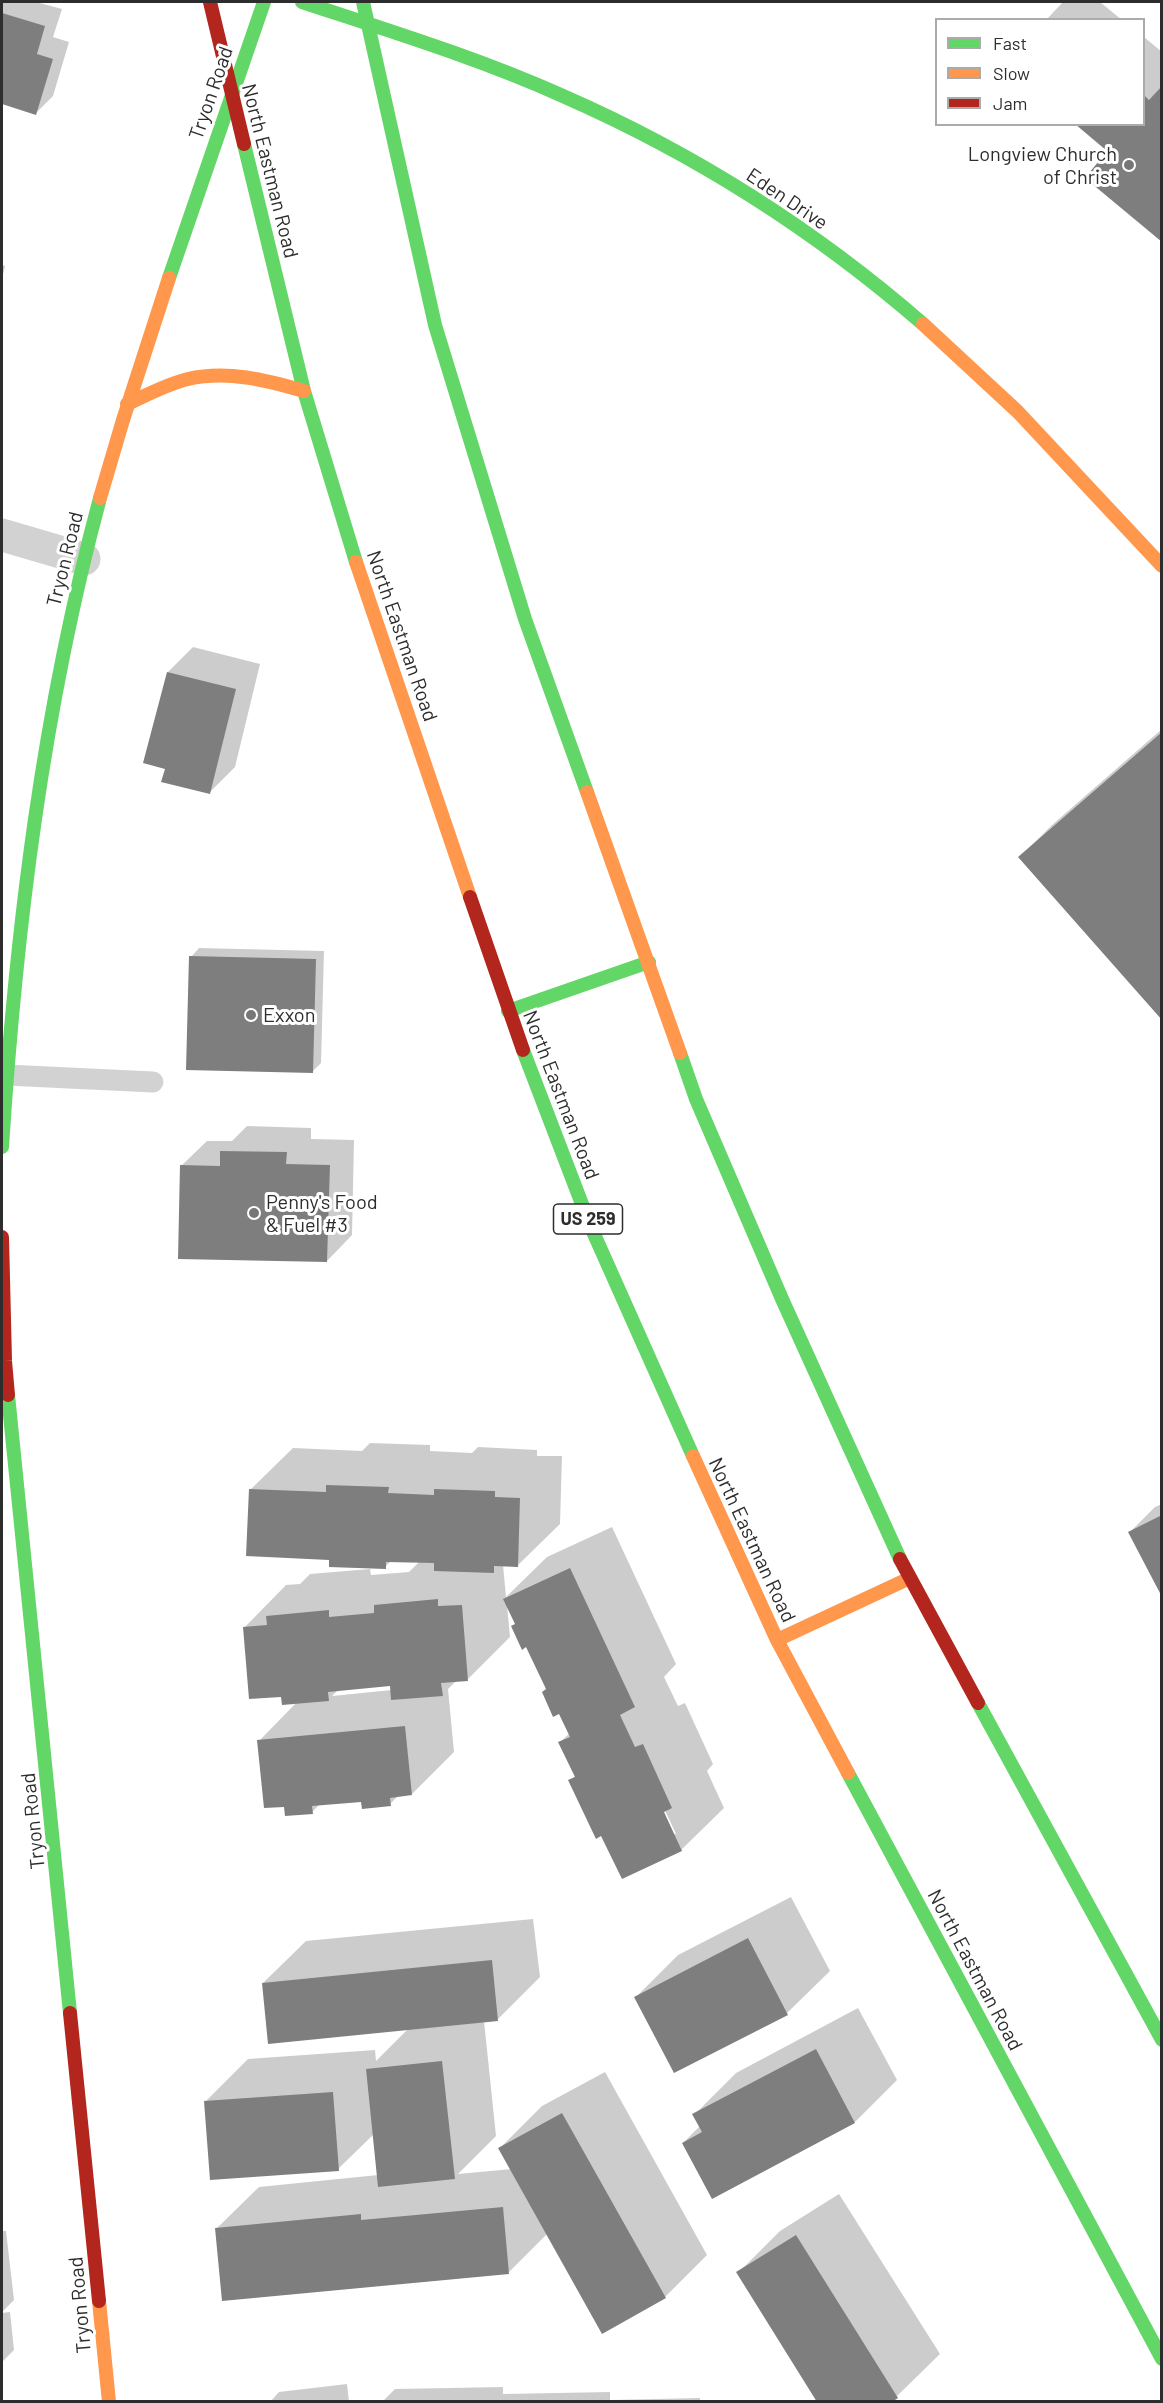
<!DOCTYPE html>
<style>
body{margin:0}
#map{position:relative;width:1163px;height:2403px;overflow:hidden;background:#fff;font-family:Barlow,sans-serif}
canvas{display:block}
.frame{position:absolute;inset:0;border:3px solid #2d2d2d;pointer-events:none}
.legend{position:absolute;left:935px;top:18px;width:210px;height:108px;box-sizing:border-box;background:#fff;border:2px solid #ababab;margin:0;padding:8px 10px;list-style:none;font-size:18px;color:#2d2d2d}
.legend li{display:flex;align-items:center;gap:12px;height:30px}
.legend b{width:30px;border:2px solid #ababab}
</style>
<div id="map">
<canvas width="1163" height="2403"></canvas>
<div class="frame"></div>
<ul class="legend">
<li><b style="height:8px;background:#63d668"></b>Fast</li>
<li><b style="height:8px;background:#ff974d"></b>Slow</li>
<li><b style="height:8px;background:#b3261e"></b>Jam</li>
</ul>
</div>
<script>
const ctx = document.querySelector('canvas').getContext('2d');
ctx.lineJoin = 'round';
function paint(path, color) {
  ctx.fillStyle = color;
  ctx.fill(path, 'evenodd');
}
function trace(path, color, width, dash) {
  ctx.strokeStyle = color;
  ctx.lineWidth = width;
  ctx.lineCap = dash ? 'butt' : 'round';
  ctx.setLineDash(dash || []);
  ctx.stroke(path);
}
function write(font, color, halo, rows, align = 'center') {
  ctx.font = font + ' Barlow,sans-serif';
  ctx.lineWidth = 6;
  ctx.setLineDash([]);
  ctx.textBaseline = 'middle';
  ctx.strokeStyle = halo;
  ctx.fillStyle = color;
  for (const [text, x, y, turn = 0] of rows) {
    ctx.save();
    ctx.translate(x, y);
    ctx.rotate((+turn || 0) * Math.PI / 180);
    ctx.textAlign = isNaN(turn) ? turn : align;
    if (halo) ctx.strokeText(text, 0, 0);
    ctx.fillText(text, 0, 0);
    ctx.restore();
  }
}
paint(new Path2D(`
 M2,2H36L62,9L53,37L69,42L53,96L36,113L2,102Z
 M1063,2H1100L1122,20H1046Z
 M1144,37L1162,52V240L1144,124Z
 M2,265L5,266L2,279Z
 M193,647L260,664L235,767L209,793L167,768L168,672Z
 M1162,729V1018L1020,857L1052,825Z
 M199,948L324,951L321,1063L312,1072L191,957Z
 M247,1126L311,1128V1139L354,1140L352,1235L327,1261L181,1166L207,1141H232Z
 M370,1443L430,1445V1451L472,1453L478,1447L537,1450V1456H562L560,1524L517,1566L503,1565L506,1597L547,1557L612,1527L676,1664L664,1677L678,1706L685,1703L713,1764L707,1771L724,1808L681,1850L602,1834L570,1781L576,1775L560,1742L570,1733L507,1605L510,1637L468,1679L457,1680L448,1689L454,1752L412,1794L399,1795L390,1804L362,1800L320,1804L312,1812L286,1805L259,1741L297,1702L282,1695L244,1628L286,1585L300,1584L310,1574L370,1569L371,1575L409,1572L420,1561L392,1560L385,1567L331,1558L250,1490L293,1448L362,1451ZM392,1685V1690L332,1696L338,1690ZM662,1804L676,1834H672L659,1805Z
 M1162,1504V1594L1130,1532L1155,1507Z
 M791,1897L830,1971L787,2013L675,2071L636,1997L678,1955Z
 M533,1919L540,1977L498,2019L484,2021L496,2136L458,2174L512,2169L500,2148L542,2106L605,2072L707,2255L665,2297L548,2233L509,2272L216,2229L259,2187L378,2175L374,2134L338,2169L206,2101L248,2059L375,2050L376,2061L409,2028L263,1983L306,1941Z
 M858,2008L897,2080L855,2122L683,2143L700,2126L694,2115L736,2073Z
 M839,2194L940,2354L897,2396L890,2402L738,2273L780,2231Z
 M2,2231H6L14,2300L2,2312Z
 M10,2312L14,2350L2,2362V2313Z
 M347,2384L349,2402H270L279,2392Z
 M503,2387V2394L610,2392V2400L700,2398V2402H382L395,2389Z`), '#0003');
paint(new Path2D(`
 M2,13L45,26L37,54L53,59L36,115L2,104Z
 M1162,86V242L1085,178L1107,151L1075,124H1144V95L1149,100Z
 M167,672L236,689L210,794L161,782L165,769L143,763Z
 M1162,732V1020L1018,857Z
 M189,956L316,959L313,1073L186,1070Z
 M220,1151L287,1152L286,1164L330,1165L327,1262L178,1259L180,1165L220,1166Z
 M326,1485L389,1487L388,1493L434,1495V1489L495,1491V1497L520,1498L518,1567L494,1566V1573L434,1571V1563L386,1562V1569L329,1567V1560L246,1556L249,1489L326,1492Z
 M1162,1515V1597L1128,1532Z
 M570,1568L635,1707L620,1715L635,1747L643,1744L672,1808L664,1812L682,1851L622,1879L601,1836L596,1839L568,1780L575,1777L558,1742L570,1737L559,1714L553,1717L542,1692L546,1689L526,1647L522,1650L511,1626L515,1624L503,1599Z
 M438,1599V1606L462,1605L468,1681L441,1683L443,1696L391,1700L390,1686L328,1692L329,1701L282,1705L281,1697L249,1699L243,1627L267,1625L266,1616L329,1610V1617L374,1613V1605Z
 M405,1726L412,1795L390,1798L391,1806L362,1809L361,1802L312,1806L313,1814L285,1816L284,1807L264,1808L257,1740Z
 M748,1938L788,2015L674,2073L634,1997Z
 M492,1960L498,2021L268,2044L262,1983Z
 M816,2049L855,2123L712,2199L682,2143L702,2132L692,2114Z
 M442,2061L455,2179L378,2187L366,2069Z
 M333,2092L339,2171L210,2180L204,2101Z
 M562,2113L666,2298L602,2334L498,2148Z
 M503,2207L509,2274L222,2301L215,2228L361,2214V2220Z
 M796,2235L898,2398L892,2402H817L736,2272Z`), '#7e7e7e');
trace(new Path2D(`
 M6,1075L153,1082`), '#d2d2d2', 21);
trace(new Path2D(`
 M2,535L84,559`), '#d2d2d2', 33);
trace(new Path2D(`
 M302,2C390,31 478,58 563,96C693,153 816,231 923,324
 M363,2L435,325L525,619L587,792
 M244,144L304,391L356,562
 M169,278L264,2
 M508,1011L649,962
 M523,1050L590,1225L693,1456
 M680,1053L696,1099L782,1299L900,1559
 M2,1147C16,928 43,710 100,498
 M8,1395L70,2013
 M978,1703L1162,2040
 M848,1773L1162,2359`), '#63d668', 14);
trace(new Path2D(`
 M923,324L1018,412L1162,566
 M127,404C147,395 167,384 188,379C227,370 266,380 304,391
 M100,498L123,420L169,278
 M356,562L470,897
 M587,792L680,1053
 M693,1456L777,1640L848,1773
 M777,1640L910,1578
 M99,2301L109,2402`), '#ff974d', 14);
trace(new Path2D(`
 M210,2L244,144
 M470,897L523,1050
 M2,1237L5,1361L8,1395
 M900,1559L978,1703
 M70,2013L99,2301`), '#b3261e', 14);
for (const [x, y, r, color] of [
 [1129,165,6,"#767676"],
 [251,1015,6,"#767676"],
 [254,1213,6,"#767676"]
]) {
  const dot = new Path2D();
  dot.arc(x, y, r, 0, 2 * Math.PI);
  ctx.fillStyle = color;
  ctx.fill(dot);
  trace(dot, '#fff', 2);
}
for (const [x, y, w] of [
 [588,1219,69]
]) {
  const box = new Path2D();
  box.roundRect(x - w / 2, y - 15, w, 30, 4.5);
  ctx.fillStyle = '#fff';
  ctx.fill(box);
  trace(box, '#2d2d2d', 1.5);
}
write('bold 18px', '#2d2d2d', null, [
 ["US 259",588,1219]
]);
write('20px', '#2d2d2d', '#fff', [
 ["Tryon Road",211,93,-71],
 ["North Eastman Road",270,171,76],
 ["Eden Drive",787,199,34],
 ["Tryon Road",65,559,-76],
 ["North Eastman Road",402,636,71],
 ["North Eastman Road",561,1095,69],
 ["North Eastman Road",752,1540,65],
 ["Tryon Road",33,1821,-96],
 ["North Eastman Road",975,1970,62],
 ["Tryon Road",80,2305,-95]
]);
write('20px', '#2d2d2d', '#fff', [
 ["Longview Church",1117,154,"right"],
 ["of Christ",1117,177,"right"],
 ["Exxon",263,1015],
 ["Penny's Food",266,1202],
 ["& Fuel #3",266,1225]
], 'left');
</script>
